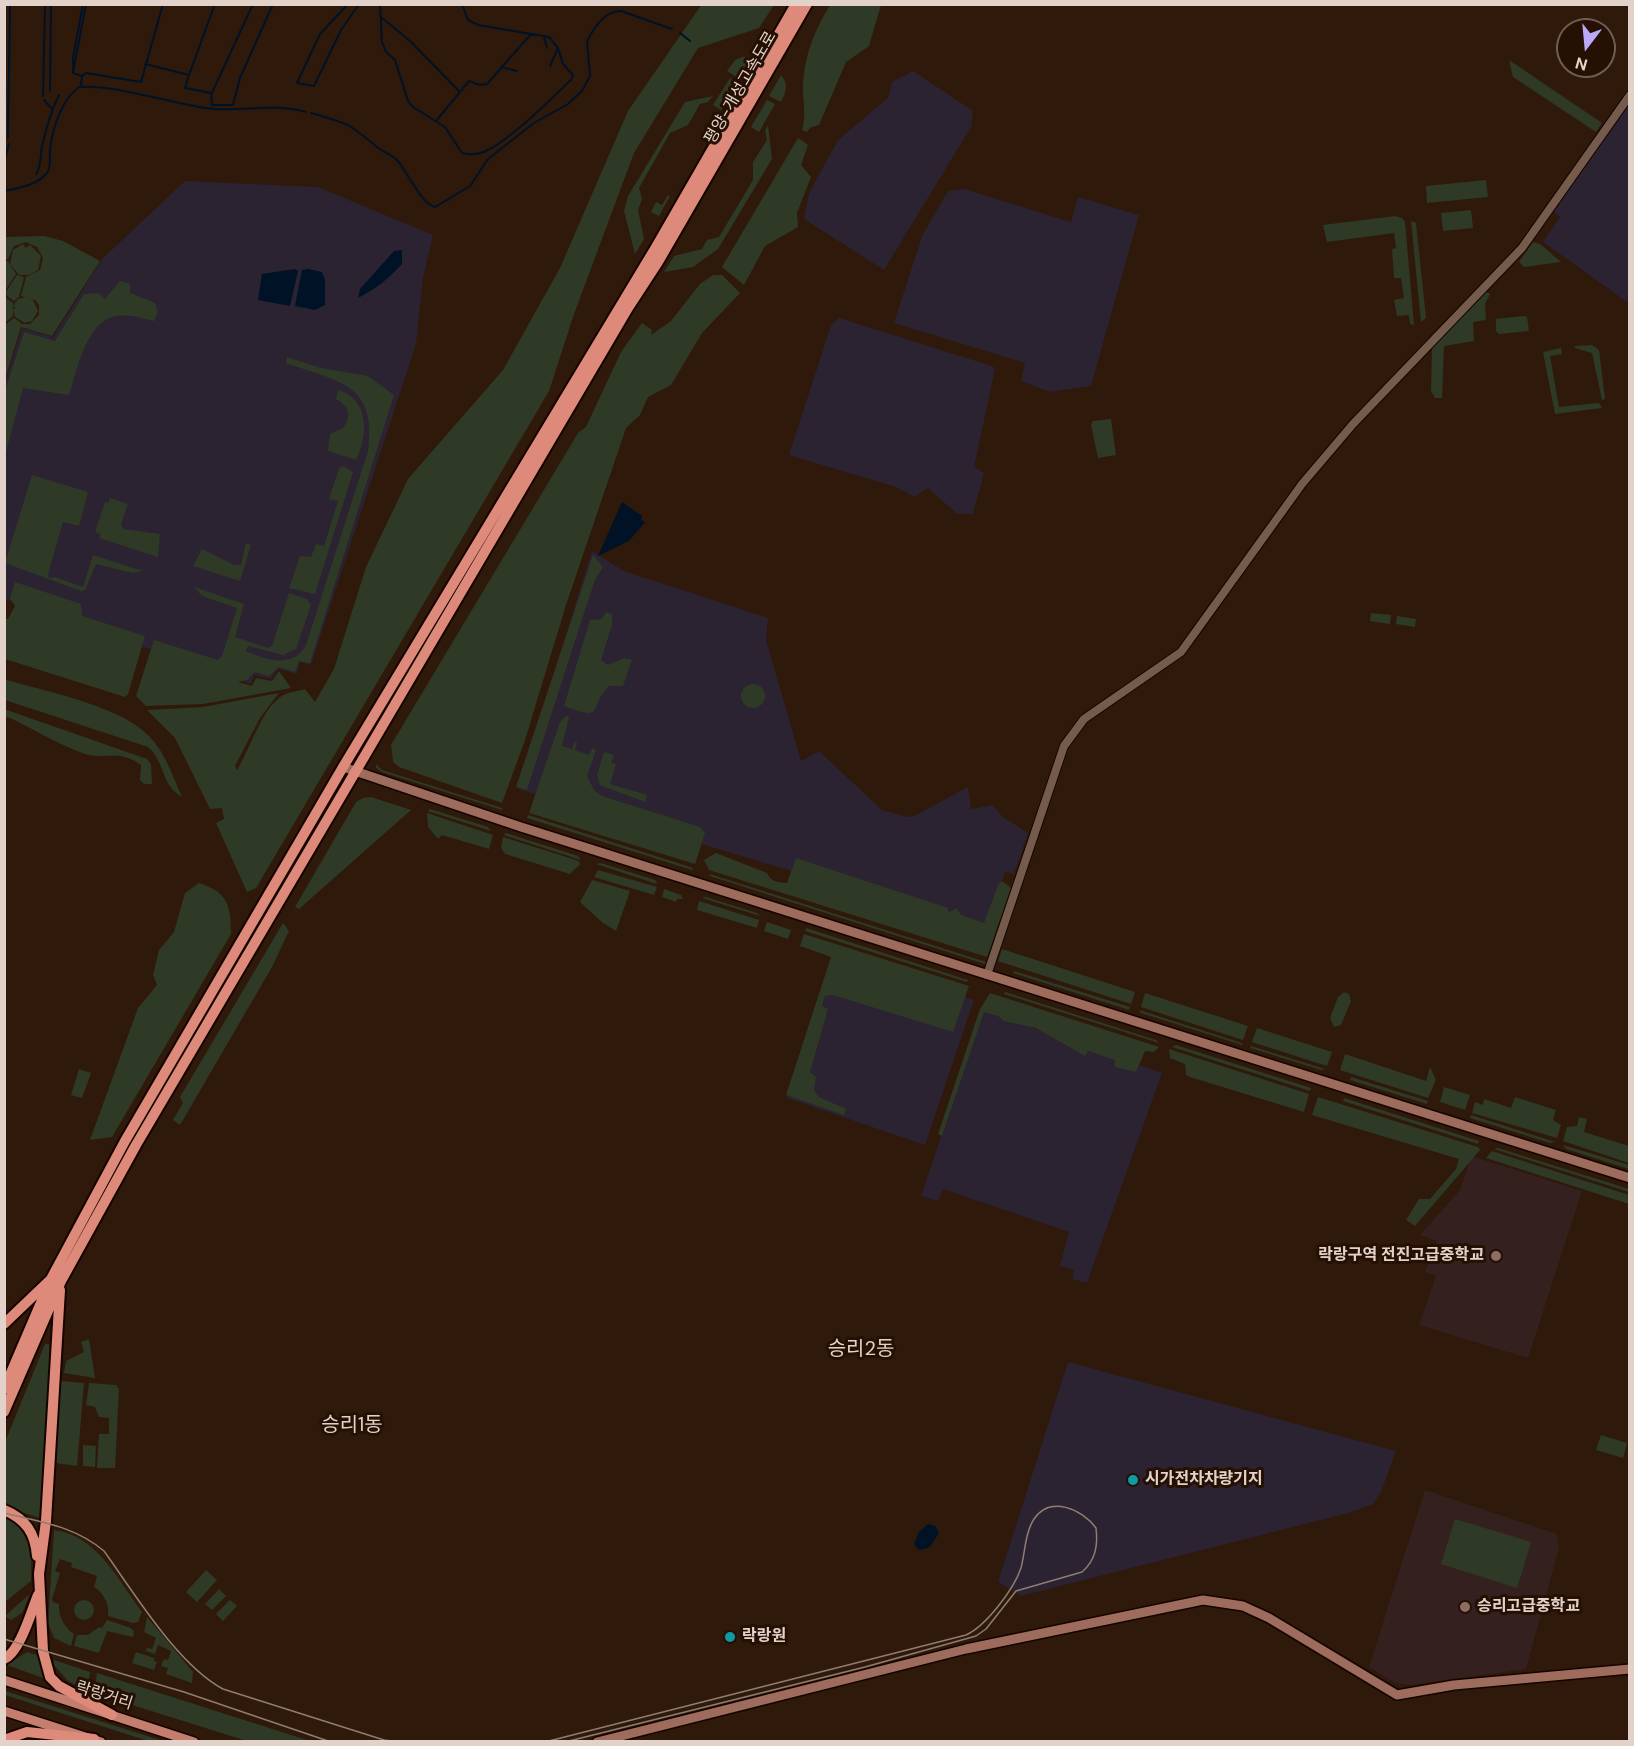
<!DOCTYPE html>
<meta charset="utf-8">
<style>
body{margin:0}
#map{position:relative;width:1634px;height:1746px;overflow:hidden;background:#2f190a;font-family:"DM Sans",sans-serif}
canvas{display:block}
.frame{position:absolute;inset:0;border:6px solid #e2d2c9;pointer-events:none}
.north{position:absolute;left:1556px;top:18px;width:60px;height:60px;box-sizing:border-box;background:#251003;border:2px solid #715e52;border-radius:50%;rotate:196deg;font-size:16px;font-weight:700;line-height:24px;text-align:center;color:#e2d2c9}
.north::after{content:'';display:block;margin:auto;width:21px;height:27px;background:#baaaf7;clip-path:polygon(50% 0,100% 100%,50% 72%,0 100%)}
</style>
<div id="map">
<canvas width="1634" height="1746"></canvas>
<div class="frame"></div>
<div class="north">N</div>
</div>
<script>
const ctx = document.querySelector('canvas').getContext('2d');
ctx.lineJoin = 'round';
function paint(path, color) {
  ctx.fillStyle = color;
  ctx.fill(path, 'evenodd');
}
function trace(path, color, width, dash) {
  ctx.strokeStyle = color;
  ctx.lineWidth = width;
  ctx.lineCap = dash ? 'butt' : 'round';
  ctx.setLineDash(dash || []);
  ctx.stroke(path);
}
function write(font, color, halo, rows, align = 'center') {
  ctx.font = font + ' "DM Sans","Noto Sans KR",sans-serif';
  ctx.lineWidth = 6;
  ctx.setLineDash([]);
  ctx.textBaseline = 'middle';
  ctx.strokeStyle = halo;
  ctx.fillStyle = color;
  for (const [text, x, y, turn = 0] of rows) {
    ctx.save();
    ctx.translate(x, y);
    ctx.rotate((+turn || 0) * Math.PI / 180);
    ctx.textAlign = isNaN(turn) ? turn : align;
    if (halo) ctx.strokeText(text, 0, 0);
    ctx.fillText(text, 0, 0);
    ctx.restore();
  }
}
paint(new Path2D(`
 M913,71L973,111L971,127L884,270L804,219L809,193L838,140L888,98L892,82Z
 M1629,102V299L1627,302L1543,242L1560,217L1554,211Z
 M185,181L318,187L433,235L423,278L416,344L311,665L300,662L297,674L278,669L271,679L254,675L251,684L5,599V382L22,328L53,337L102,259Z
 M964,189L1071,222L1078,197L1139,215L1091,386L1050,392L1021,381L1025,363L894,323L922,236L948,191Z
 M839,318L992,366L995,369L974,467L984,473L973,514H957L928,488L914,497L896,487L789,455L831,325Z
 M592,551L624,571L768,618L766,640L801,761L819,751L882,810L908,817L914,816L968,787L971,809L992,805L1003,817L1028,833L1014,874L1005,872L985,929L518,789Z
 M834,955L974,1000L925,1145L787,1098Z
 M984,1010L1162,1073L1087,1283L1072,1279L1074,1270L1060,1266L1069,1232L943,1189L938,1201L921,1196Z
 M1068,1362L1396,1451L1381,1492L1373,1504L1352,1512L1021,1596L998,1582Z`), '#2b2232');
paint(new Path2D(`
 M1471,1156L1582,1191L1528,1358L1419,1325L1436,1276L1425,1272L1437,1241L1420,1235L1460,1190Z
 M1425,1490L1557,1534L1559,1548L1526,1669L1410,1685L1395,1683L1369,1667Z`), '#34211f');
paint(new Path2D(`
 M702,4L774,5L759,28L698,48L634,153L574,314L549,391L256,888L247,892L216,823L224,819L222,808L210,809L175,738L147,710L203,707L279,693L260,718L235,766L237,770C250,750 263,703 286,694C292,691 299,691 305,689L315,702L334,669L366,567L408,479L503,370L560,268L628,111Z
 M830,5H881L869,46L846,62L819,125L811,127L807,132L802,130C807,114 802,99 803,83C805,53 815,30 830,5Z
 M742,57H752L740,79L727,71L735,60Z
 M1509,60L1602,123L1596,132L1513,77Z
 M781,75C789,84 786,93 781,102L769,96Z
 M730,78L737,83L721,110L713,105Z
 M713,96L708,102L700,104L688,125L670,133L639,188L642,199L638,210L644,239L635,254L624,211L628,196L685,102Z
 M767,100L775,104L759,132L751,127Z
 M768,125L772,159L718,249L693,267L664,272L674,256L702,249L707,240L719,237L753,180V162L767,140L765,131Z
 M798,138L808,145L801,165L811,177L797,213L798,227L765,246L744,285L722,267Z
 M1486,180L1488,197L1427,203L1426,186Z
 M668,195L670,196L659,216L651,212L656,202L662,205Z
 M1471,210L1473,228L1443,231L1441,213Z
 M1395,216L1402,218L1405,222L1414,325L1410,324L1409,315L1397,316L1394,300L1404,298L1401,278H1394L1392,249L1396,248L1394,233L1327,242L1323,225Z
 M1411,221L1416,223L1426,318L1421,322Z
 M44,236L63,241L100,261L52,336L21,327L5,379V325L14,318L22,324H30L39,315V305L35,300L21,296L26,277L40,270L43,258L37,247L26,242L14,246L8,259L5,260V237Z
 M1533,242L1540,244L1561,262L1524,267L1519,262Z
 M23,244L26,248L30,245L41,256L38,270L29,275H19L10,264L13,250Z
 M8,261L16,274L5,291V262Z
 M17,275L24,277L19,297L14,301L7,296L6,292Z
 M713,275H722L740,293L702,333L671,385L648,397L640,415L626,428L566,605L525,740L502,803L399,767L393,762L391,745L578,433L586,427L621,352L642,323L652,330L651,335L671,321L700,284Z
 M120,281L130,284V293L155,303L158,312L154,321C141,318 129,314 116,316C86,321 77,371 69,395L23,388L5,456V391L24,332L55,341L84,294L99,293L105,299Z
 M1485,291L1490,294L1485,304L1486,320L1473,322L1474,341L1444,346L1442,398H1435L1431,391L1432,348Z
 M26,297L33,300L38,311L32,321L25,323L15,317L13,309L16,308L13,306L18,299Z
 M6,298L13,303V316L5,323Z
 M1524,316L1527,317L1529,331L1499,334L1496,331V319Z
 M1592,345L1599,350L1605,399L1602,400L1592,353L1575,348V346Z
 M1561,348L1562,354L1550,356L1559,407L1599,403L1602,408L1555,414L1543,352Z
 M287,357L321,368L368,376L394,395L310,663L299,661L295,672L279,667L269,676L255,672L247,680L238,682L252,686L256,678L272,681L279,671L291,688L203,704L146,706L136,696L154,640L218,660L222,656L237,608L202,596L194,587L244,604L235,637L268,648L272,646L289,593L307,599L311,605L296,649L283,655L248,646L246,651C266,660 293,669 306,645L368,451C377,383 339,382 286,363Z
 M338,390C370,399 368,436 356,460L328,451L330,434L343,428C352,417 349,405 336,399Z
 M1111,419L1116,455L1098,458L1091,425L1093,421Z
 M343,466L353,472L315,594L289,588L300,556L311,557L316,544L324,546L338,501L329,499L339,468Z
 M32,475L88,492L79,526L63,522L48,574L49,578L55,577L83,587L93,555L143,571L132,573L96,564L85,590L81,591L5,563Z
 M110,498L128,504L121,524L123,529L160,534L158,557L99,538L101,534L95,532L105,502L108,503Z
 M246,543L251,545L240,581L193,566L202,549L234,565H241Z
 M593,555L603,567L595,580L583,616L527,790L516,787Z
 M15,582L81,604L82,616L145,636L128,694L125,697L5,659V619H8L15,606L10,598Z
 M606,612L612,614V625L601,660L608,665L624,658L632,660L623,686H609C587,708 607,722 564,706L590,620L602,619Z
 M1371,613L1391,615L1390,624L1370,621Z
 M1397,616L1416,619L1415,627L1396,624Z
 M4,679C46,692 119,705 149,736C165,752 173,777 182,797C161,786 165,761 148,747L5,700Z
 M741 696a12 12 0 1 1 24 0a12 12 0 1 1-24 0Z
 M4,709L147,759L151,764L152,784H144L140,780L141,765C117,748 103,761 82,753C55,743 31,727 5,716Z
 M566,716L569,717L562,746L572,749L575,742H577L575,750L589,755L592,748L596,750L587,776L594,790L602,796L700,827L705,833L695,864L529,813L560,722Z
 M604,752L614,755L611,763L616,764L610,784L647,795L645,802L600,785L597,775Z
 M376,764L382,770L502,808V810L382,772L376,768Z
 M371,797L411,810L299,909L295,907L356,802L363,798Z
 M430,809L488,827L491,831L428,811Z
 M427,813L493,835L489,849L442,835L438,839L428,827Z
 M528,815L693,868L692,870L527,818Z
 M506,833L578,856L581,860L504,835Z
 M503,837L579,861L580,864L570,874L505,854L501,848Z
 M716,853L767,873C771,882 777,882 787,883L796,858L948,908V913L957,908L961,915L984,923L998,885L1002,881L1011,888L987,957L709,870L704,860Z
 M601,863L655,880L657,884L596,864Z
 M598,870L657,887L654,895L594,877Z
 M710,874L986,962L985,964L710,876Z
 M592,880L630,891L616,931L603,923L580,902Z
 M199,883C228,892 231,906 231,934L112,1137L90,1140L138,1008L157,985L153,975L159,950L174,932L185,893Z
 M664,889L681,895L683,899H677L676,902L662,897Z
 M706,897L757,913L760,916L702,898Z
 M699,901L759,920L757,928L697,910Z
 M767,922L791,930L788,939L764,931Z
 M283,923L289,931L272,967L180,1125L173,1120L183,1103L180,1097Z
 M806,928L968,980L967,982L805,931Z
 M804,934L969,986L953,1032L833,995L825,996L822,1006L828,1009L810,1072L816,1077L814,1090L819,1097L846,1109L844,1115L786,1095L831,957L800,946Z
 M1002,949L1135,992L1131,1004L998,961Z
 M1014,971L1130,1007L1129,1010L1013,973Z
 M1005,992L1156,1040L1159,1043L1004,994Z
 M1344,992L1349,994L1351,1001L1341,1025L1334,1027L1330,1018L1338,997Z
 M990,993L1159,1047L1154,1052L1145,1051L1136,1072L1115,1067V1060L1088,1051L1085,1056L1036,1028L1004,1021L998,1016L984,1012L942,1136L938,1134L980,1009Z
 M1145,993L1248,1026L1243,1040L1141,1007Z
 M1139,1010L1242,1043V1045L1141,1013Z
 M1257,1028L1332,1052L1327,1066L1252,1042Z
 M1176,1045L1311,1088L1310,1091L1172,1047Z
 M1251,1046L1325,1069L1321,1070L1250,1048Z
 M1169,1049L1309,1094L1304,1112L1190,1077L1186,1075L1185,1064L1170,1058Z
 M1345,1054L1426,1081L1430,1067L1436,1080L1428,1098L1340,1070Z
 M79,1069L91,1073L82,1098L71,1095Z
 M1351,1077L1428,1101L1427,1104L1350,1080Z
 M1444,1087L1470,1095L1465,1110L1440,1102Z
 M1318,1097L1478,1147L1480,1150L1415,1226L1406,1220L1419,1199H1430L1456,1169L1459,1159L1312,1115Z
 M1515,1097L1556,1110L1553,1120L1561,1125L1557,1138L1472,1113L1475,1102L1483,1105L1484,1099L1511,1108Z
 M1344,1098L1479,1141L1478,1144L1343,1101Z
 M1471,1115L1555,1142L1550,1143L1470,1118Z
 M1579,1117L1587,1119L1584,1132L1629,1146V1163L1563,1141L1567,1127L1577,1126Z
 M1563,1145L1629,1165V1169L1566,1149Z
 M1498,1148L1629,1189V1192L1494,1149Z
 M1492,1151L1629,1195V1204L1486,1158Z
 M89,1339L95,1378L64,1373L66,1361L84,1352L81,1342Z
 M45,1344H49L50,1352L40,1518L5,1507V1442Z
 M60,1381L84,1383L77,1466L56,1463Z
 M89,1383L116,1385L119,1389L115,1468H97L99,1434H109V1418L99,1417L95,1407L86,1405Z
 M1601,1435L1627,1443L1623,1458L1596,1450Z
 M83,1445L96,1446L95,1467L83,1466Z
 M5,1516C33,1526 32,1555 31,1581L5,1602Z
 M1455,1519L1531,1542L1517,1588L1441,1564Z
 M54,1530C97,1535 118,1580 142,1612L138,1622L133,1623L108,1616C110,1605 103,1592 94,1587L97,1576L71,1567L72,1563L60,1559L55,1571L60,1573L52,1599L53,1602L59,1604C58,1615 64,1628 74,1634L71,1646L54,1638L48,1623Z
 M206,1570L217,1580L197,1602L186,1592Z
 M219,1589L226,1596L212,1610L205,1604Z
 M30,1594L22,1613L11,1620L5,1616Z
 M230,1600L237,1606L223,1621L216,1614Z
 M74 1610a10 10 0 1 1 20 0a10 10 0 1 1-20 0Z
 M147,1617L193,1672L192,1683L166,1674L168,1668L161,1666L164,1659L168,1660L171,1651L158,1645L155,1654L146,1651L147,1648L152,1649L156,1638L144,1632Z
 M107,1620L131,1628L134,1632L133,1637L107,1631L99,1653L74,1646L77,1635H88L99,1627L102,1628Z
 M27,1652L40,1656L45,1676L43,1678L7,1665Z
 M136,1652L154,1658V1661L157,1662L154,1670L132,1663Z
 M54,1660L90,1672L87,1691L68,1681L54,1665Z
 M97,1673L310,1741H247L94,1693Z
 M5,1691L163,1741H148L5,1695Z`), '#2e3a26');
paint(new Path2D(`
 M402,250V264C389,278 376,289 358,298L360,289L394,251Z
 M295,269L298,271L290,306L258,300L262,274Z
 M308,269L322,272L325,280V305L315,310L295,306L302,270Z
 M622,502L642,516L641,520L645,522L629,541L598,556Z
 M928,1524L935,1526L939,1533L930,1547L919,1550L914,1544L919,1532Z`), '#001225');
trace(new Path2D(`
 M348,4L320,34L297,83L314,86L341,30L359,4
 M380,4L382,42L386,52L395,60L408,101L413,107L445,127L462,153C470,155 478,155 486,151C509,141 551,99 571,80L573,75L563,64L558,48L549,37L478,25L468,20L462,4
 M381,17L410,41L459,91
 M680,33L690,41
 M544,37L547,48
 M145,64L189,75L185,88L211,93L212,105H233L240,78L273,4
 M550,66L558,48
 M501,67L517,71
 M73,73V58L83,4
 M189,75L215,4
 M82,76L73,73L86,4
 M81,86L82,76L86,73L141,82L163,4
 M50,91L51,4
 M211,95L253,4
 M43,96L45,4
 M44,100L52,109
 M311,113C347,123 348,123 377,147C383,152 391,154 397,160C407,171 421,204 435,207L470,186L488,159L534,123L568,104L582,91L590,76L587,41C594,28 605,10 621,11L672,29
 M436,121L469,81L479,85L487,84L531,34
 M8,138L10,4
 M4,163L9,144
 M36,174C42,165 40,156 42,146C46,129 51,111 59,95
 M4,191C20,188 37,185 47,173C52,166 49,157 50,150C52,129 62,99 79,87C114,84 169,103 206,108C239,113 272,102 306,112`), '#001225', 2);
const tertiary = new Path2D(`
 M987,975L1064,746L1084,719L1181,652L1302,484L1353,424L1522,248L1630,95`);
const secondary = new Path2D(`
 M343,767L521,827L1630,1178
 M597,1742L966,1649L1203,1600L1243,1606L1269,1618L1397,1695L1454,1685L1630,1669`);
const primary = new Path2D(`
 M4,1680L194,1742
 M4,1711L101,1742`);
const trunk = new Path2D(`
 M60,1290L46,1521L39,1574L43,1651L50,1677L59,1686L112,1715
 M4,1324L50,1280
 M4,1389L52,1277L125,1141L343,767L656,247L796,4
 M4,1412L61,1281L136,1145L628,308L658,262L807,4
 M4,1510C26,1519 35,1533 37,1556
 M4,1659C20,1652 31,1612 38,1595
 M4,1740L27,1732L94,1739`);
trace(tertiary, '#160400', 10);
trace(secondary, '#160400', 12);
trace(primary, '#160400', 12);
trace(trunk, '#160400', 14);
trace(tertiary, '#755b4b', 8);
trace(secondary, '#9d6c5c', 9);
trace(primary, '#c47e6e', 9);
trace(trunk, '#de8a7a', 10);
trace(new Path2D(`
 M4,1513C41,1522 74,1526 104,1551C135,1594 177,1664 223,1689L384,1740L398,1742
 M4,1639L184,1692L331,1742
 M545,1742L966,1635C986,1626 1014,1589 1021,1568C1025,1553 1025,1533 1034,1519C1050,1495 1082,1509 1096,1528C1098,1545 1096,1560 1082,1572L1016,1591L986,1629L976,1636L865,1667L565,1742`), '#907d71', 1.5);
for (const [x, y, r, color] of [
 [1496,1256,6,"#8d6e63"],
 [1133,1480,6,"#0f9aa8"],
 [1465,1607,6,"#8d6e63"],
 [730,1637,6,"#0f9aa8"]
]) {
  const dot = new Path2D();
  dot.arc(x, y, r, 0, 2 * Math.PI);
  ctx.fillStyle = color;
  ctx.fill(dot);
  trace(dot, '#251003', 2);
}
write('16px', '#e2d2c9', '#251003', [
 ["평양-개성고속도로",741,88,-60],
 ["락랑거리",104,1696,18]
]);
write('bold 16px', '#e2d2c9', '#251003', [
 ["락랑구역 전진고급중학교",1484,1256,"right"],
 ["시가전차차량기지",1145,1480],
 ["승리고급중학교",1477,1607],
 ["락랑원",742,1637]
], 'left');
write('20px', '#e2d2c9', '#251003', [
 ["승리2동",861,1350],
 ["승리1동",352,1426]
]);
</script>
